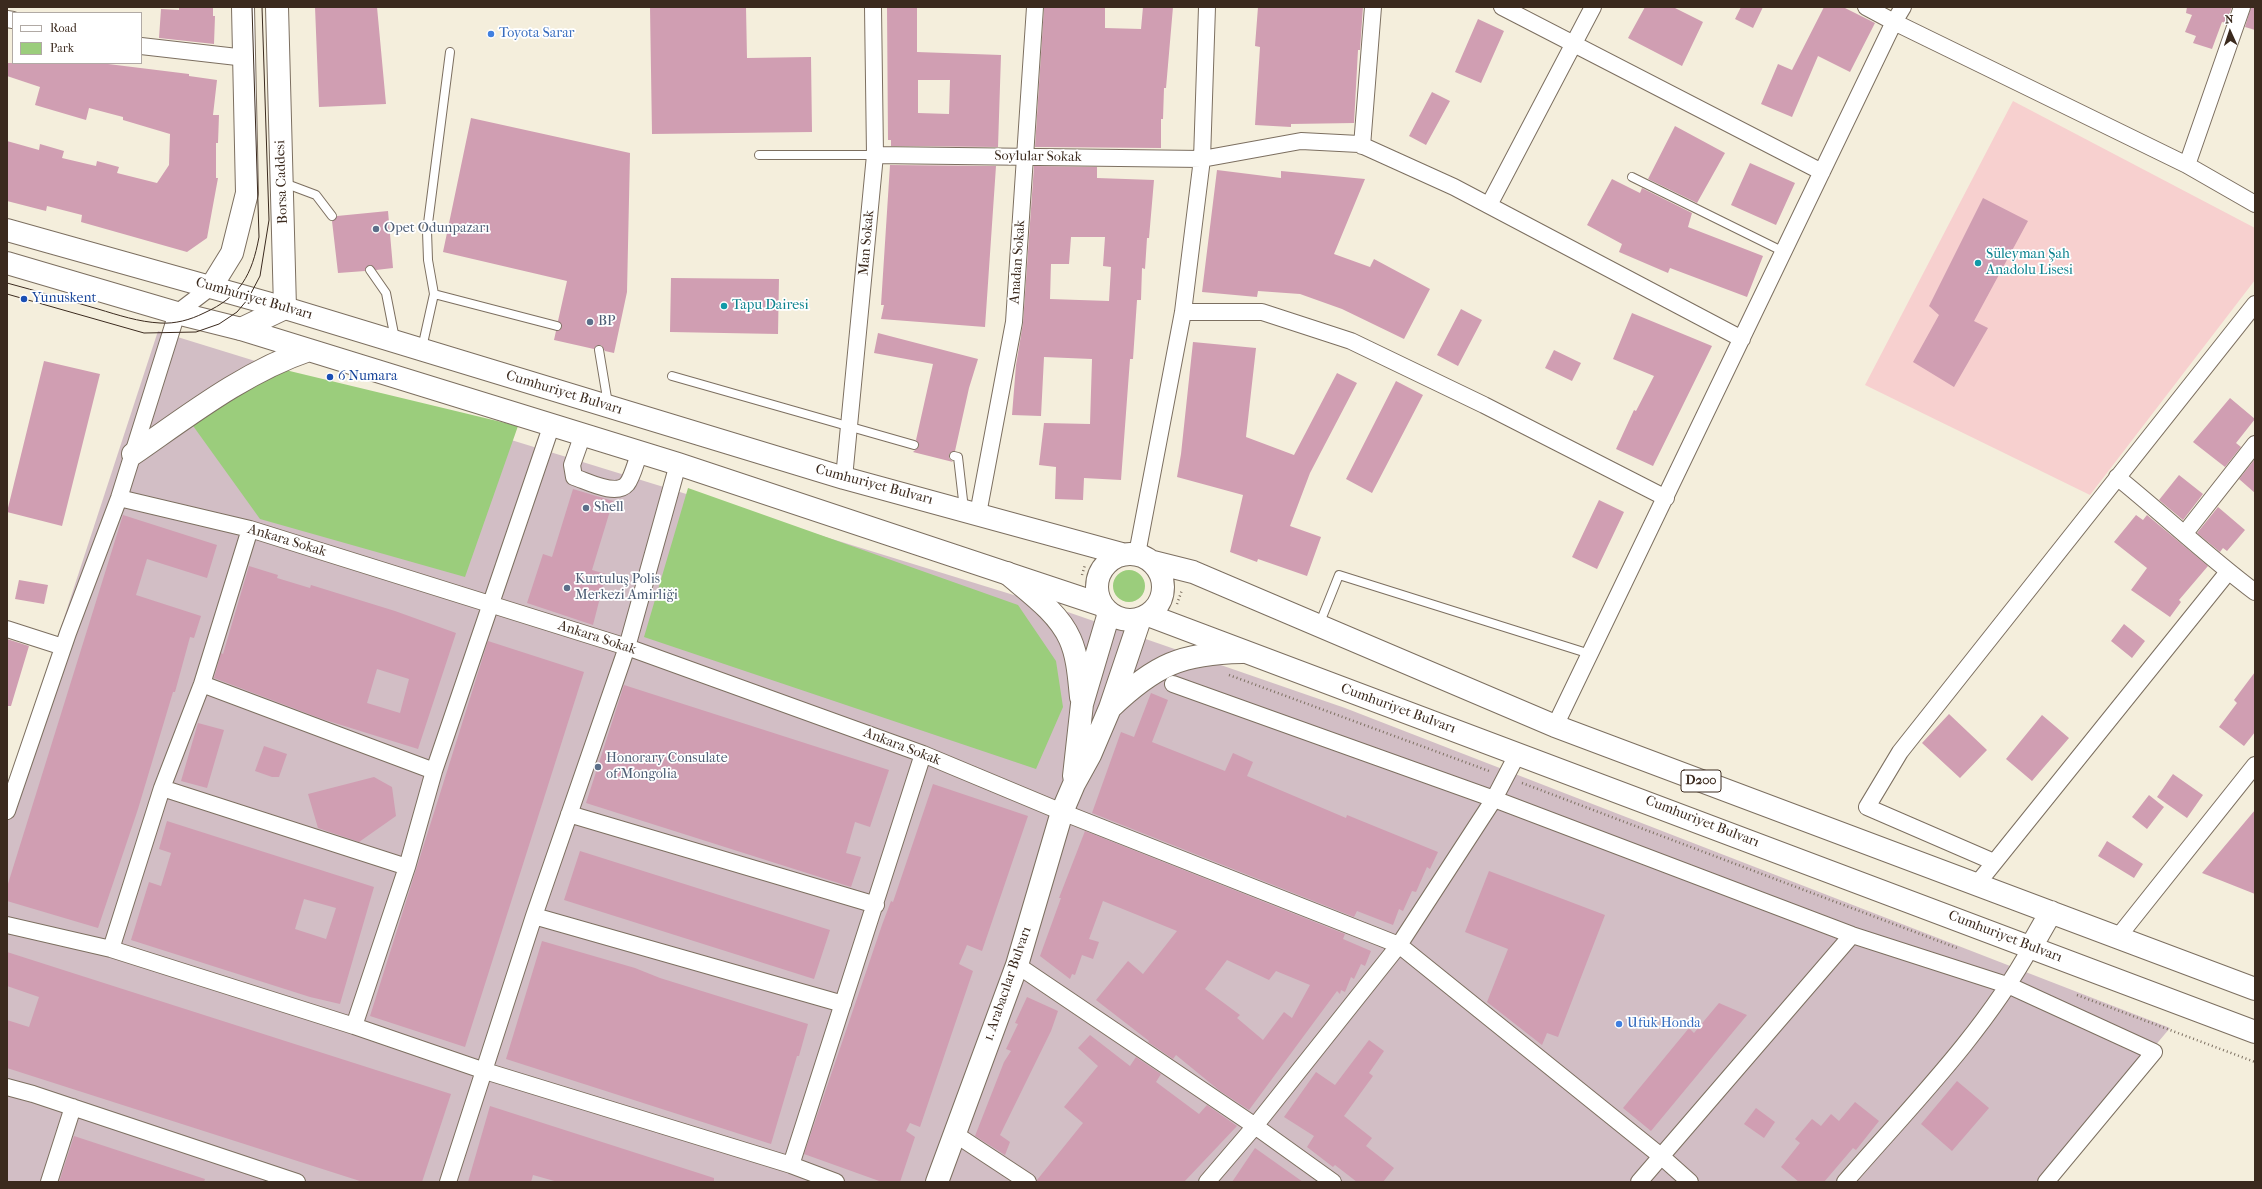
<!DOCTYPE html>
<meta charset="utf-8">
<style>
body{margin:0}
#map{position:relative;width:2262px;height:1189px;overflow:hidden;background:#f4eedc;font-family:"IM FELL French Canon",serif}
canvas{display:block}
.frame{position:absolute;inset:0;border:8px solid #3b2a1e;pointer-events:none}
.legend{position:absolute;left:12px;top:12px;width:130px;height:52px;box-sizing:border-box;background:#fff;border:1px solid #b1aaa5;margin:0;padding:5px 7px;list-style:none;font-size:12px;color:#3b2a1e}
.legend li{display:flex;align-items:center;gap:8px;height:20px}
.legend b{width:20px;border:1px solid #b1aaa5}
.north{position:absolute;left:2210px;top:12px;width:40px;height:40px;-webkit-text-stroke:3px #fff;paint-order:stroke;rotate:357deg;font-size:11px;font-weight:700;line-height:16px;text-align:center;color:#3b2a1e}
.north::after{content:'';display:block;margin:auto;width:14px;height:18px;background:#3b2a1e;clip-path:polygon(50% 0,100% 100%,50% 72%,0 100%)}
</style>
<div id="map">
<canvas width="2262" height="1189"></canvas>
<div class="frame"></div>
<ul class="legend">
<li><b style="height:5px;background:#fff"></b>Road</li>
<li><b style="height:11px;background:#9bcd7c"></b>Park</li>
</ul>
<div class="north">N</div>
</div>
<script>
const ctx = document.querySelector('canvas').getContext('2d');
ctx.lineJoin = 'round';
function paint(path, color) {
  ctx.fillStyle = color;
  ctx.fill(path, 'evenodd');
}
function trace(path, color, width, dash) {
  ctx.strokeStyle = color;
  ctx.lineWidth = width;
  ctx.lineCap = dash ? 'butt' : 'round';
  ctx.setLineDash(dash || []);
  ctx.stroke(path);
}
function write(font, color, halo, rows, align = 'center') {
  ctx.font = font + ' "IM FELL French Canon",serif';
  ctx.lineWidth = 3.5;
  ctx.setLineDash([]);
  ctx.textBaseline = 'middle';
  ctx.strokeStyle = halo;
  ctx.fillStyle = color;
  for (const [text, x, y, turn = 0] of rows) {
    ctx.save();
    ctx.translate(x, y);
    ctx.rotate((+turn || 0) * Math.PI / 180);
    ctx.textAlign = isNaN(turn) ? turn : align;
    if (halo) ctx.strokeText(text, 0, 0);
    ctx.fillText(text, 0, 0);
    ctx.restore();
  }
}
paint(new Path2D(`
 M2013,101L2255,228V280L2090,495L1865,385Z`), '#f7d0cf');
paint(new Path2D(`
 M158,331L1059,609L1345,708L2170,1028L2040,1182H7V792Z`), '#d2bec5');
paint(new Path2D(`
 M273,367L518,426L465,577L260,519L191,423Z
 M688,488L1018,605L1056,661L1063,707L1036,769L644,637Z
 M1113 586a16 16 0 1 1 32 0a16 16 0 1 1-32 0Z`), '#9bcd7c');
paint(new Path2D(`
 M179,7H213V16H215L214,44L159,38L161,9L179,10Z
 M315,7H377L386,104L319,107Z
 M650,7H746L747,58L811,57L812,132L652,134Z
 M887,7H917V52L1001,55L998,147L891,146V140H888ZM918,80H950L949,114L918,113Z
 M1044,7H1105V28L1141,29L1143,7H1173L1166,88H1164L1163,119H1161V148L1035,147Z
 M1258,7H1363L1360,50H1358L1354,123L1291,124V127L1255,125L1260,47L1255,46Z
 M1645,7H1673L1703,22L1682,66L1628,38Z
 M1741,7H1763L1753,28L1735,19Z
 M1824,7H1843L1875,23L1850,72L1818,56L1792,117L1761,104L1778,64L1792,70Z
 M2187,7H2232L2226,23L2222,22L2212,49L2193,43L2196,36L2185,32L2192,15L2186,13Z
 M2251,7H2255V30L2245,27Z
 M1478,19L1504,31L1481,83L1455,72Z
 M7,63H100L189,74V76L217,80L213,115H219L218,143H216V178H218L207,238L187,252L81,222L82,215L47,206L46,211L7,201V141L39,150L40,144L64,151L62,158L96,166L97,161L119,167L117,173L157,183L169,165L170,134L123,120V117L89,108L86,120L35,105L40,87L7,76Z
 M1432,92L1450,101L1426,145L1409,136Z
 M471,118L630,153L627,292L614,353L605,351L601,345L596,346L594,349L554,340L556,331L562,327L558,321L567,281L443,252Z
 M1675,126L1725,153L1697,203L1648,179Z
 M1750,163L1795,183L1776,225L1731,205Z
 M890,165L996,166L985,327L881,319L884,305H881Z
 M1034,166L1097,167V178L1154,180L1149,238H1147L1145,269L1142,268L1141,300H1137L1133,359H1130L1121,480L1084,478L1083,500L1055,499L1056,467L1039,465L1044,423L1090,424L1092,359L1044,357L1041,416L1012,415L1016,365L1023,323ZM1071,237H1105L1103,266L1111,267L1109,301L1050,299L1051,264H1069Z
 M1217,170L1281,178V171L1365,179L1334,254L1370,267L1374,259L1430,289L1404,339L1342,309L1300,294L1258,291L1257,297L1202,292Z
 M1612,179L1640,193L1642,188L1692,213L1688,227L1763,256L1747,297L1670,268L1668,273L1619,252L1622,244L1587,225Z
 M1983,198L2028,221L1974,321L1988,328L1954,387L1913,362L1939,315L1929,306Z
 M388,211L393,268L376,270L369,265L365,271L338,273L332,221L337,216Z
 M671,278L779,279L778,334L670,332Z
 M1461,309L1482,320L1458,366L1437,355Z
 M1632,313L1712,346L1653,466L1616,449L1634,410L1636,411L1654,376L1613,359Z
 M878,333L978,359L969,388L955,451L949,454V458L953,462L913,452L919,446L916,440L933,364L874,353Z
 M1193,342L1256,348L1246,437L1294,455L1337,373L1357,383L1310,473L1290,526L1321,537L1307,576L1258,559L1257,562L1230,552L1243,495L1177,477L1181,454Z
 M1554,350L1581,363L1572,381L1545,368Z
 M44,361L100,374L62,526L7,512Z
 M1396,381L1423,395L1372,493L1346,479Z
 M2230,398L2255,419L2236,443L2241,447L2225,467L2193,442Z
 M2255,459V493L2239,479Z
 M2179,475L2203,494L2183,520L2159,500Z
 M573,489L613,501L592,570L606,574L593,625L527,603L543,554L552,557Z
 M1599,500L1624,512L1597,569L1572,557Z
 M2218,507L2245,530L2227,551L2223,548L2220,552L2197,533Z
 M123,515L217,545L207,578L147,559L136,595L201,616L194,638L190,637L175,692H173L138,809L98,928L7,901V887Z
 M2136,515L2143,520L2147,515L2208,566L2179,600L2181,602L2170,617L2131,590L2147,568L2114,542Z
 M249,566L278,575L277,578L310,588L311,585L395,611L456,633L418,749L322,719L214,678L221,653L223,654ZM377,669L409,679L400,713L367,703Z
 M19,580L48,585L44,604L15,599Z
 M2124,624L2145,641L2132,658L2111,641Z
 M7,639L29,646L11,706H7Z
 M488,641L584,672L465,1047L370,1016Z
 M2255,672V732L2244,746L2219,727L2237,703L2234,700Z
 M624,685L889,770L870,827L855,822L846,853L861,857L851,887L586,803Z
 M1151,693L1168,700L1152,742L1225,771L1233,753L1253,762L1247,776L1346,818L1347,815L1438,852L1430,869L1427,867L1416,892L1412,891L1403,911L1399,909L1393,925L1357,911L1354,917L1092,813L1121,732L1134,737Z
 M1949,714L1987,750L1960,778L1922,743Z
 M2042,715L2069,738L2032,781L2006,759Z
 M198,723L224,730L207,788L181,781Z
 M264,746L287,754L279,777H272L255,771Z
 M2173,774L2203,795L2187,818L2157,797Z
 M374,777L392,787L396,816L359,842L318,828L308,794Z
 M933,784L1028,816L982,951L967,945L959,964L973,971L920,1127L910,1123L906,1131L915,1137L900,1182H882L804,1154L882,925L891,901L893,902Z
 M2149,795L2164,807L2147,829L2132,817Z
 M2255,810V894L2202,873Z
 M167,821L374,887L340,1004L310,997L131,940L149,882L161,886L171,853L159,849ZM304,899L336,908L326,939L295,929Z
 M1085,831L1345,934L1343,939L1371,951L1365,966L1361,964L1354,979L1351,977L1345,992L1341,990L1340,994L1337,991L1249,1110L1220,1091L1176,1055L1173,1059L1148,1042L1149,1041L1096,1000L1128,961L1143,974L1177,931L1103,901L1089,939L1099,942L1093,959L1082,955L1075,975L1072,974L1070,979L1040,956L1061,898H1059ZM1227,960L1269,980L1276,971L1310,985L1292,1018L1284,1012L1263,1040L1237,1018L1240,1015L1205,989Z
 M2107,841L2143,864L2134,878L2098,856Z
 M580,851L830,930L814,979L564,900Z
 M1489,871L1605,915L1558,1037L1547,1033L1542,1045L1487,1002L1508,949L1465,932Z
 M542,941L635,968L660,978L808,1024L799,1056H797L771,1144L506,1059Z
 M7,952L451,1094L422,1182H363L7,1068V1020L29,1027L39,997L7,986Z
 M1027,997L1058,1011L1051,1031L1000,1135L1010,1142L1005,1155L975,1136L1004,1062L1011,1051L1006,1049L1018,1024L1015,1023Z
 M1719,1003L1747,1015L1651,1131L1623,1108L1689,1028L1694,1033Z
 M1090,1035L1130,1066L1136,1057L1161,1074L1156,1082L1199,1114L1207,1105L1237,1126L1184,1182H1037V1180L1083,1123L1064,1107L1098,1066L1078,1048Z
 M1369,1040L1384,1051L1369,1073L1373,1076L1344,1116L1372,1138L1366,1146L1394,1168L1383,1182H1357L1335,1165L1333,1167L1307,1147L1314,1136L1284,1117L1316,1072L1335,1085Z
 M1957,1081L1989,1108L1952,1151L1921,1124Z
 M1855,1102L1879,1121L1856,1150L1853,1148L1824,1182H1799L1781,1167L1800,1143L1795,1139L1812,1119L1821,1126L1831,1114L1839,1121Z
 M490,1106L714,1178V1182H558L533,1175L531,1182H468Z
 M1756,1108L1775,1122L1764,1138L1744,1124Z
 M74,1136L205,1179L204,1182H59Z
 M1255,1148L1303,1182H1232Z`), '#d09eb2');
const lane = new Path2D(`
 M759,155H875
 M1632,177L1784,252
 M284,183L316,195L332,216
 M370,270L386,293L395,339
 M434,294L428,260L427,231L450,52
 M422,348L434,294L557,326
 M599,350L608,404
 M672,376L914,445
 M954,456L958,457L964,509
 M1319,625L1339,575L1590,654`);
const street = new Path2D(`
 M1502,7L1822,172
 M1903,7L1894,22L2187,165L2255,204
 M7,19L13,20
 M141,46L246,58
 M1362,146L1373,7
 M875,155L1202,159L1301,141L1359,144L1454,187L1742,339
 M2187,165L2242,7
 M1489,205L1593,7
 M1183,312H1262L1351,341L1484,405L1666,498
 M583,434L572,465L574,477C587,481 616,497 627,484C633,476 636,461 640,452
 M2117,477C2164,515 2207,556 2255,592
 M844,478L875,155L873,7
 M119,498L250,529L627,647L923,754L1062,812L1399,945L1662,1157L1690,1182
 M978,514L1014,322L1035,7
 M2185,533L2255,444
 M1137,554L1183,312L1202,159L1207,7
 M7,629L63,647
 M202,684L434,771
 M1173,684L1494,799L1852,935L2010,986L2154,1052L2046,1182
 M1555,726L1894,22L1866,7
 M162,788L407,867
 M7,811L68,633L119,498L177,313L211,287
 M569,814L876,905
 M1994,862L1867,807L1900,752L2255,304
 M1977,884L2228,572
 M534,916L843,1004
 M7,925L111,949L354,1026L485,1071L791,1165L836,1182
 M2118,937L2255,765
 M111,949L162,788L202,684L250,529
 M1017,965L1255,1126L1333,1182
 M354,1026L407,867L434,771L552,424
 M7,1087L33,1094L297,1182
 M955,1134L1028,1182
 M791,1165L923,754
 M49,1182L73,1107
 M448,1182L534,916L627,647L678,464
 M1207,1182L1255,1126L1399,945L1494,799L1518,753
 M1639,1182L1852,935
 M1845,1182C1910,1107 1983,1034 2031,947`);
const secondary = new Path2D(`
 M211,287L232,253L247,193L243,7
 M241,329L285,308L277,7
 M1007,573C1029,592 1058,612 1070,639C1078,657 1079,678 1081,697
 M1111,707C1155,665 1182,653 1242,652
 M1074,776L1082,704L1109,613
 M937,1182L1017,965L1062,812L1074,784L1090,755L1110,708L1140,619`);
const primary = new Path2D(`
 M7,230L285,308L844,478L1122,554
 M7,263L177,313L241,329L678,464L1102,605
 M133,454C188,416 244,372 309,350
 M1097 587a33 33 0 1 1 66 0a33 33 0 1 1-66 0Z
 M1153,562L1193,572L1555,726L2255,989
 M1148,615L2255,1032
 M2031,947L2051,912`);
trace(lane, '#7c6f60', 10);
trace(street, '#7c6f60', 18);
trace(secondary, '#7c6f60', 24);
trace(primary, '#7c6f60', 24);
trace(new Path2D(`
 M1082,575L1085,565
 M1177,604L1182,590
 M1229,675L1489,771
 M1522,783L1957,948
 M2077,995L2255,1062`), '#7c6f60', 2.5, [1, 3]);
trace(lane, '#fff', 8);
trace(street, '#fff', 16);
trace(secondary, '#fff', 22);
trace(primary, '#fff', 22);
trace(new Path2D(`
 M7,283C37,291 67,300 98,309C118,315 139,322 160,323C175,324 190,320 204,313C240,297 252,275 259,237L252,7
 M7,294L144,333L196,332L219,324L237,312L248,299L260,276L269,220L262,7`), '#3b2a1e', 1);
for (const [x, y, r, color] of [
 [491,34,4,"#3f7fe0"],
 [376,229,4,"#5c6f8a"],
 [1978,263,4,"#0f9aa8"],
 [24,299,4,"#1a4fb4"],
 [724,306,4,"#0f9aa8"],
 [590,322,4,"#5c6f8a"],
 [330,377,4,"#1a4fb4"],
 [586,508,4,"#5c6f8a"],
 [567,588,4,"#5c6f8a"],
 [598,767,4,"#5c6f8a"],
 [1619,1024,4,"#3f7fe0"]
]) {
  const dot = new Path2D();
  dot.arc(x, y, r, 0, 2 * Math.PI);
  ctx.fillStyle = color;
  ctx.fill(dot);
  trace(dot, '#fff', 1.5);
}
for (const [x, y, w] of [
 [1701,781,40]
]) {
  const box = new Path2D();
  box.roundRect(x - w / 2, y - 11, w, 22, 3);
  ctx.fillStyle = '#fff';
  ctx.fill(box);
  trace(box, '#3b2a1e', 1);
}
write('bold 13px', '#3b2a1e', null, [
 ["D200",1701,781]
]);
write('14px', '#366cbe', '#fff', [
 ["Toyota Sarar",499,34],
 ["Ufuk Honda",1627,1024]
], 'left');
write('14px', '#3b2a1e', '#fff', [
 ["Soylular Sokak",1038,157,1],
 ["Borsa Caddesi",282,182,-92],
 ["Man Sokak",867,243,-85],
 ["Anadan Sokak",1018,262,-86],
 ["Cumhuriyet Bulvarı",254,299,16],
 ["Cumhuriyet Bulvarı",564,393,17],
 ["Cumhuriyet Bulvarı",874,485,15],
 ["Ankara Sokak",287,541,17],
 ["Ankara Sokak",597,638,18],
 ["Cumhuriyet Bulvarı",1398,709,20],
 ["Ankara Sokak",902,747,21],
 ["Cumhuriyet Bulvarı",1702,822,21],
 ["Cumhuriyet Bulvarı",2005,937,21],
 ["1. Arabacılar Bulvarı",1008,984,-71]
]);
write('14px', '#4e5e75', '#fff', [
 ["Opet Odunpazarı",384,229],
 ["BP",598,322],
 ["Shell",594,508],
 ["Kurtuluş Polis",575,580],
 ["Merkezi Amirliği",575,596],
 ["Honorary Consulate",606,759],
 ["of Mongolia",606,775]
], 'left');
write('14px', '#0d838f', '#fff', [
 ["Süleyman Şah",1986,255],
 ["Anadolu Lisesi",1986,271],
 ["Tapu Dairesi",732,306]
], 'left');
write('14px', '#164399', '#fff', [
 ["Yunuskent",32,299],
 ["6 Numara",338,377]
], 'left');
</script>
